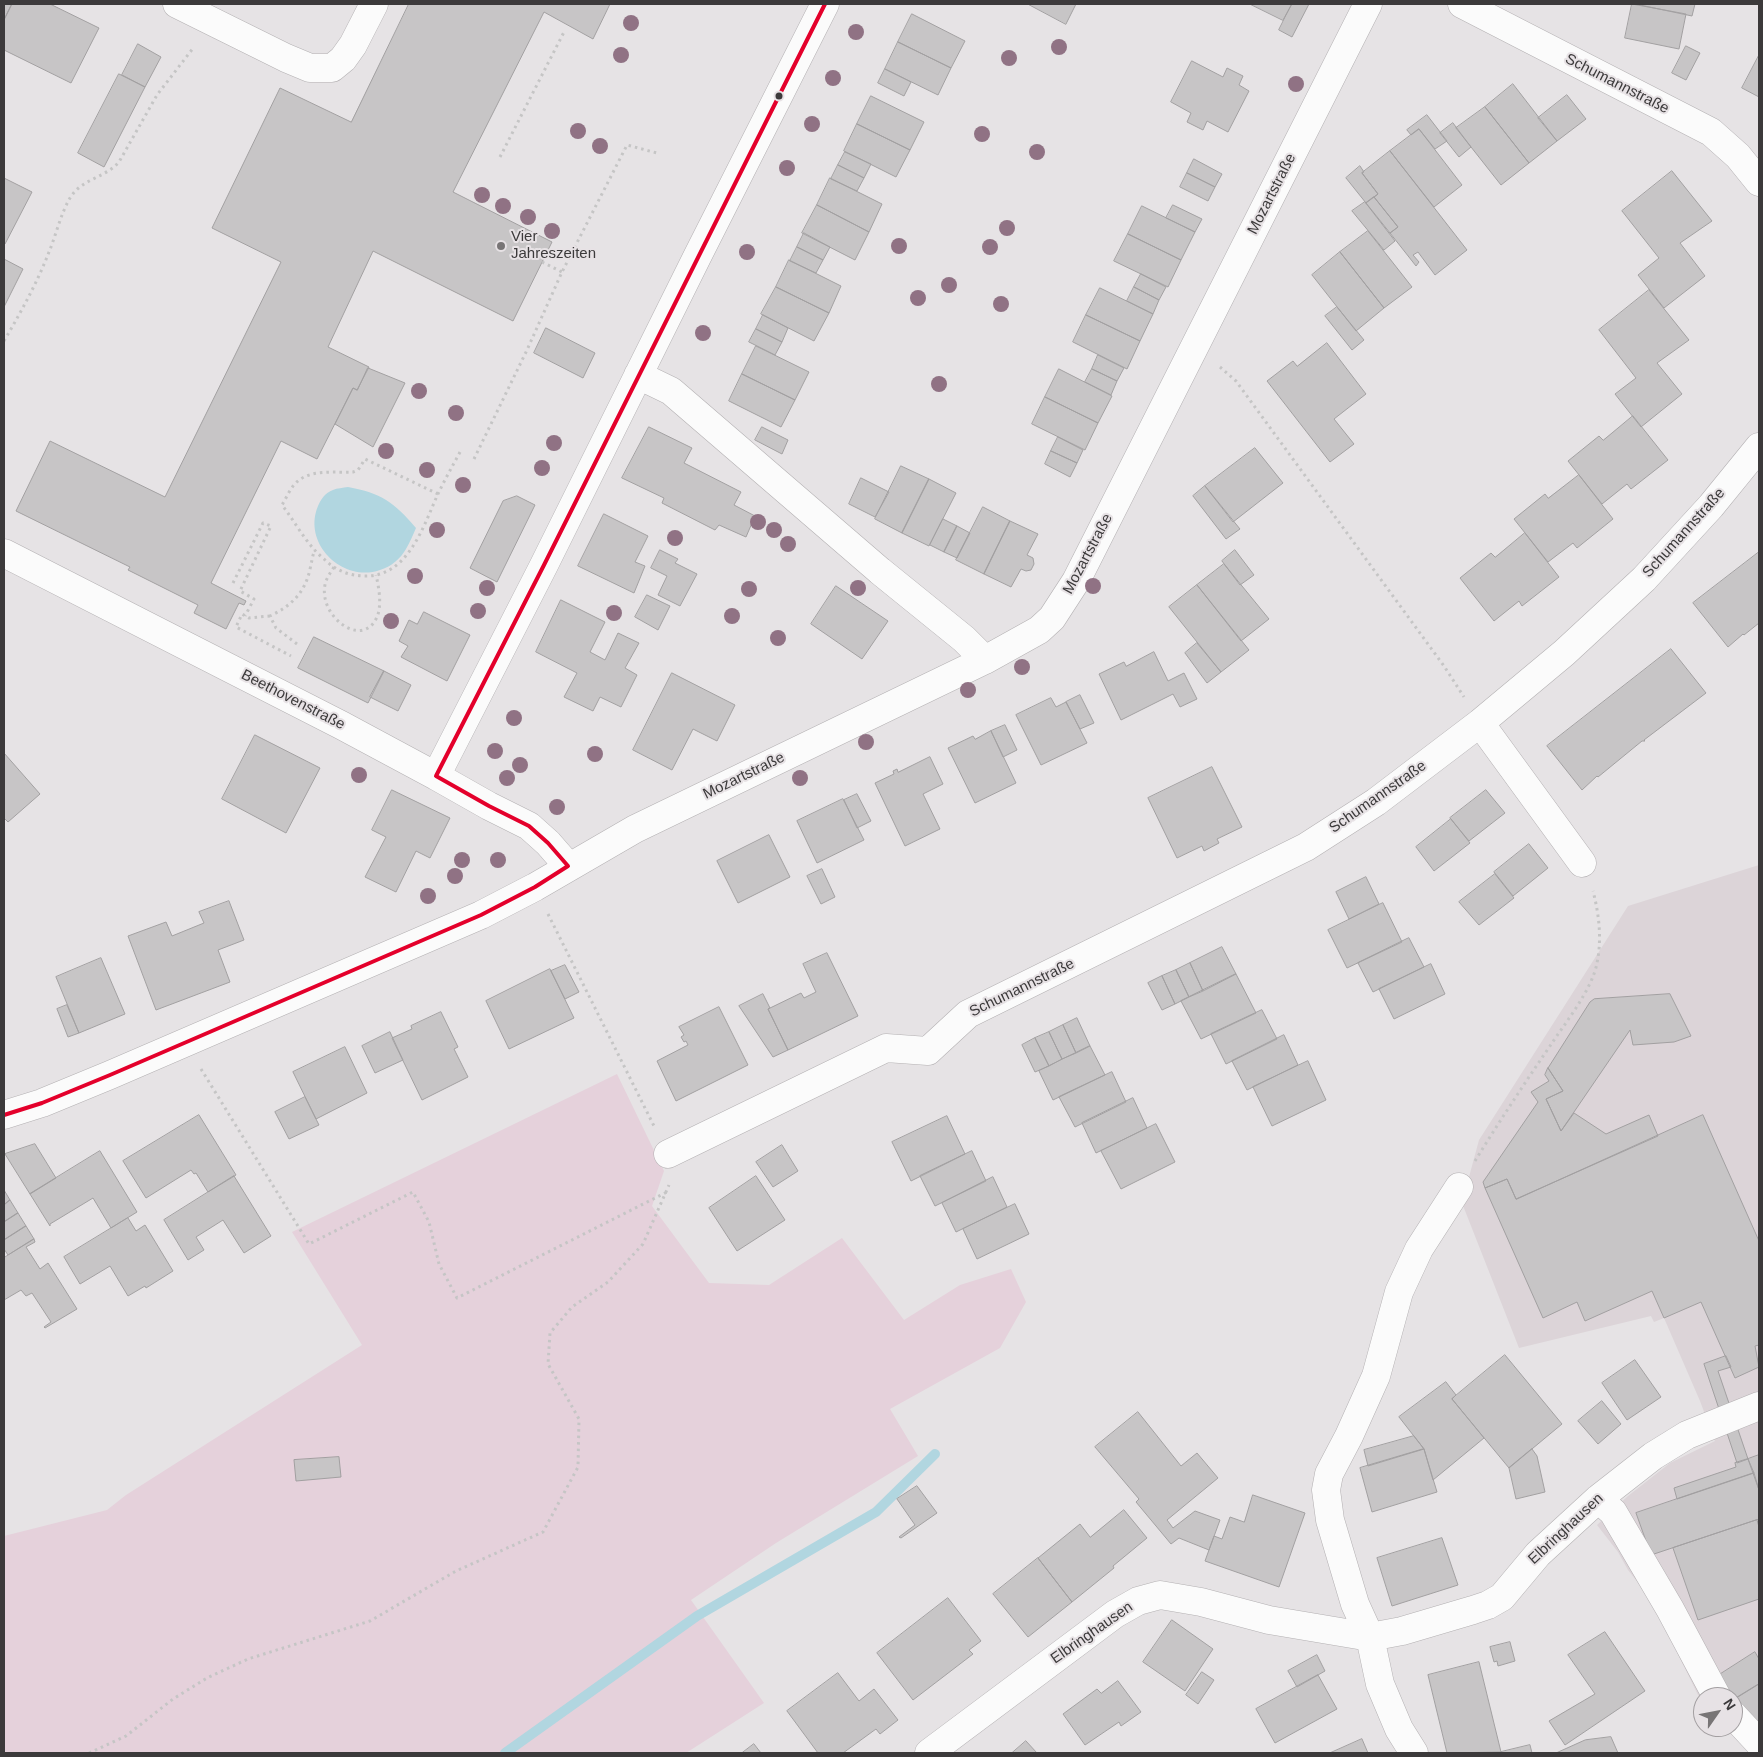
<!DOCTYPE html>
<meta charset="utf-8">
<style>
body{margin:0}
#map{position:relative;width:1763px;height:1757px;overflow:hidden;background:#e6e3e5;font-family:Arial,sans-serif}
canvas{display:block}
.frame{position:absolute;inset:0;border:5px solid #3c3a3b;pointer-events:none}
.north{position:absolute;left:1693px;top:1687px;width:50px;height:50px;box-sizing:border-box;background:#e7e2e5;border:1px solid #a39fa1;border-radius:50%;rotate:57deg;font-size:14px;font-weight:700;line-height:20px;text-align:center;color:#3c3a3b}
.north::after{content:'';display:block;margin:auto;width:18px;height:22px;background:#787576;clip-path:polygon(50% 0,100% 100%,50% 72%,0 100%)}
</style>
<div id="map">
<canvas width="1763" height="1757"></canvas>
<div class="frame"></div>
<div class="north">N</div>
</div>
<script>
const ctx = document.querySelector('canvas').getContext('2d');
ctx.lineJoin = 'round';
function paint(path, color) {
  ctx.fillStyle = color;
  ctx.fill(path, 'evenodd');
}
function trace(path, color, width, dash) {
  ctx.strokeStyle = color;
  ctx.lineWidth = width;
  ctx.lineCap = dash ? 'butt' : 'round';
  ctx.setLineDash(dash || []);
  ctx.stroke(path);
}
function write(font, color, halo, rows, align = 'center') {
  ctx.font = font + ' Arial,sans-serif';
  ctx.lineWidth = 4;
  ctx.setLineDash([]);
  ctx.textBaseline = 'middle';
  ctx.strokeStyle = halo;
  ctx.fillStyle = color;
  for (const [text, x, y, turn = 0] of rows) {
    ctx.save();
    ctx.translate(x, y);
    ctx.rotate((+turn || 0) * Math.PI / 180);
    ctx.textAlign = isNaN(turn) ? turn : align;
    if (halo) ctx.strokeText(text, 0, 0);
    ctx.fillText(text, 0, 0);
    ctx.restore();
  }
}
paint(new Path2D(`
 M1759,865V1753L1733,1727V1697H1703V1701L1698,1695L1651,1599L1628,1570L1618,1552L1597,1525L1628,1496L1670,1463L1715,1441L1700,1401L1664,1318L1654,1322L1651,1316L1519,1348L1462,1203L1479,1140L1628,906Z`), '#dcd4d8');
paint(new Path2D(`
 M617,1074L664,1171L652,1206L709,1283L769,1285L842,1238L904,1320L960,1285L1011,1269L1026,1302L1000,1348L890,1409L918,1456L776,1543L691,1600L764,1703L686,1753H4V1536L107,1510L126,1495L362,1345L292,1232Z`), '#e5d1db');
paint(new Path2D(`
 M348,487C381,493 394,502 416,528C413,535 410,542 406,549C401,558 391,567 380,570C343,583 302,544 318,506C321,499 325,493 333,490C337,488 343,488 348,487Z`), '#b1d6e0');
trace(new Path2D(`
 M505,1753L697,1616L876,1512L935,1454`), '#b1d6e0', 10);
const building = new Path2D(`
 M4,4H12L4,20Z
 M12,4H50L99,28L71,83L4,50V20Z
 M409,4H610L593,39L544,12L453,192L552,242L513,321L373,251L328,347L369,367L357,390L353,388L317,459L281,441L211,583L246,601L244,605L239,603L226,629L194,613L198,605L128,570L130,567L16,511L50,441L165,497L281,262L212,228L280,88L351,122Z
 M1028,4H1076L1066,24Z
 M1250,4H1292L1283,20Z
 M1292,4H1309L1292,37L1279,30Z
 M1632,4L1686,14L1679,49L1625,38Z
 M1640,4H1695L1692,16L1640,5Z
 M912,14L965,41L951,68L898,42Z
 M898,42L951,68L938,95L885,69Z
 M138,44L161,57L145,87L122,75Z
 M1686,46L1700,53L1686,80L1672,73Z
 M1759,55V97L1742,88Z
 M1192,61L1223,77L1227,68L1243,76L1239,85L1249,91L1228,132L1207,121L1203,130L1187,122L1191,113L1171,102Z
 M885,69L911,82L904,96L878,83Z
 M119,74L145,87L104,167L78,153Z
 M1513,84L1557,141L1529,163L1485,107Z
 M1567,95L1586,119L1557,141L1538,118Z
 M871,96L924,122L910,150L857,124Z
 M1485,107L1529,163L1501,185L1456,128Z
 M1427,115L1447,141L1435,149L1419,129L1411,135L1407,130Z
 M1453,123L1471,147L1459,157L1440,133Z
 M857,124L910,150L896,177L844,151Z
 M1419,129L1462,185L1434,207L1390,151Z
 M1390,151L1467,250L1435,275L1418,252L1413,255L1419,262L1416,266L1390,233L1398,227L1374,197L1378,194L1362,173Z
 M845,152L871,164L864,178L838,165Z
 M1194,159L1222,174L1215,187L1187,173Z
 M838,165L864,178L857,191L831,179Z
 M1360,166L1364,172L1362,173L1378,194L1366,203L1346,178Z
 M1672,171L1712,221L1680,243L1705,276L1664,308L1638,275L1659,258L1622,211Z
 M1187,173L1215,187L1208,201L1180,187Z
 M4,178L32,192L5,244L4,243Z
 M830,178L882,204L869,232L817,205Z
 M1374,197L1398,227L1390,233L1366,203Z
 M1365,202L1395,241L1384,250L1352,211Z
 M817,205L869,232L855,260L802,233Z
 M1173,205L1202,219L1195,232L1166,218Z
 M1142,206L1195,232L1181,260L1128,234Z
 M1368,231L1412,287L1384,308L1340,252Z
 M804,233L830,247L823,260L797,247Z
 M1128,234L1181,260L1168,287L1114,261Z
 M797,247L823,260L816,273L790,261Z
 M1340,252L1384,308L1356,331L1312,275Z
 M4,259L23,269L4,307Z
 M789,260L841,286L829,313L776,287Z
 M1141,274L1166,287L1159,300L1134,287Z
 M776,287L829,313L814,341L761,314Z
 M1134,287L1159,300L1153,314L1127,301Z
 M1100,288L1153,314L1140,341L1086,315Z
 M1649,290L1689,340L1657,363L1682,394L1641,427L1615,394L1636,378L1599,330Z
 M1337,307L1364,340L1352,350L1325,316Z
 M763,315L788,328L782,342L756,329Z
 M1086,315L1140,341L1127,369L1073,342Z
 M546,328L595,353L583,378L534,353Z
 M756,329L782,342L775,355L749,342Z
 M1327,343L1366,394L1334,419L1354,444L1330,462L1267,381L1293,361L1297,366Z
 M756,346L809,372L795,400L742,374Z
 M1098,355L1124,368L1117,381L1092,369Z
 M368,368L405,383L373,447L335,424L353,388L357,390Z
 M1059,369L1112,396L1098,423L1045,397Z
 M1092,369L1117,381L1111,395L1085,382Z
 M742,374L795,400L781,427L729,401Z
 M1045,397L1098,423L1085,450L1032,424Z
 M1633,416L1668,460L1631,489L1627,484L1602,504L1568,461L1599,436L1603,440Z
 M649,427L692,448L684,463L741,492L734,505L755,516L746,537L719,525L715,530L662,503L664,498L622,478Z
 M762,427L788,440L782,454L755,440Z
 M1058,437L1083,450L1077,463L1051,451Z
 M1255,448L1283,483L1233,522L1205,486Z
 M1051,451L1077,463L1070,477L1045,464Z
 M901,466L929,479L902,533L875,519Z
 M1579,475L1613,519L1577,548L1573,543L1548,562L1514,519L1545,494L1548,498Z
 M861,478L889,492L875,517L849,504Z
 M929,479L956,493L929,546L902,533Z
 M1205,486L1240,529L1226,539L1193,496Z
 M517,496L535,505L497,582L470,568L503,501Z
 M983,507L1010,521L984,574L956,560Z
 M604,514L648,536L635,562L645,566L634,593L578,566Z
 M943,519L957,526L944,552L930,545Z
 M1010,521L1038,534L1027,555L1033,558L1034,564L1031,570L1026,571L1021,569L1011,587L984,574Z
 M957,526L970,533L957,558L944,552Z
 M1525,533L1559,577L1522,606L1519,601L1494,621L1460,578L1491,553L1495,557Z
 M660,550L678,559L675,563L697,574L680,606L658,595L667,576L651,568Z
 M1235,550L1254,575L1240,585L1222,561Z
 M1759,552V623L1744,635L1743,634L1728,647L1693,603Z
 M1224,564L1269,619L1241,641L1197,585Z
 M1197,585L1249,650L1221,672L1169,607Z
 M836,586L888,621L862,659L811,624Z
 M647,595L670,606L658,630L635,617Z
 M561,600L605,622L590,652L605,660L618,633L639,643L625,668L637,675L621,707L600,697L593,711L564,697L577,673L536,652Z
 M424,612L470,635L447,681L401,657L408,646L399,641L409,620L417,624Z
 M314,637L384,671L368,703L298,668Z
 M1197,643L1221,672L1207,683L1185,653Z
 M1671,649L1706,693L1644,740L1645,741H1642L1598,777L1597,776L1582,790L1547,746Z
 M1154,652L1168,681L1184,673L1197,699L1180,707L1173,694L1121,720L1099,674L1124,662L1126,666Z
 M384,671L411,685L398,711L370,697Z
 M672,673L735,705L717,741L693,729L672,770L633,750Z
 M1080,695L1094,723L1080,729L1066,702Z
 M1051,698L1056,707L1066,702L1087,743L1041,765L1016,715Z
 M1005,725L1017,750L1003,757L991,731Z
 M991,731L1016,783L975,803L948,748L973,736L975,739Z
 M255,735L320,768L286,833L222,799Z
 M4,753L40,794L8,822L4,818Z
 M930,757L943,784L923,794L940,829L905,846L875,783L894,774L893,771L897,769L898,772Z
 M1212,767L1242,827L1217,839L1219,843L1204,851L1202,846L1177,858L1148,798Z
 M392,790L450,818L430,858L416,851L396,892L365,877L386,837L372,830Z
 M1486,790L1505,813L1469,841L1450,818Z
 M857,794L871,821L857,828L844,800Z
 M843,799L864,840L817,863L797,821Z
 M1451,819L1470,843L1434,871L1416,847Z
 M769,835L790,877L738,903L717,861Z
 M1529,844L1548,868L1513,896L1494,872Z
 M822,869L835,897L821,904L807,876Z
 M1495,874L1514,898L1479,925L1459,902Z
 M1366,877L1379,904L1349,919L1336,892Z
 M229,901L244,940L218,950L230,982L156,1010L128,936L166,922L172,936L204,923L199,912Z
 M1383,903L1402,942L1347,968L1328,930Z
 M1409,938L1424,967L1373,992L1358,963Z
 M1222,947L1236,974L1203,991L1190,963Z
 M827,953L858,1016L788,1050L768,1009L801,993L804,998L816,992L803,964Z
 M101,958L125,1014L79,1033L56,977Z
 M1190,963L1203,991L1189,997L1176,970Z
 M1431,964L1445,994L1394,1019L1379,989Z
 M565,965L579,992L565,999L551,971Z
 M550,969L574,1018L509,1049L486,1001Z
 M1176,970L1189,997L1175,1004L1162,976Z
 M1236,974L1256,1013L1201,1039L1181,1001Z
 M1162,976L1175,1004L1162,1010L1148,983Z
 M763,994L770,1008L768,1009L788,1050L773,1057L739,1006Z
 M1670,994L1691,1036L1674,1042L1633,1045L1630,1030L1561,1131L1546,1099L1563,1091L1548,1068L1590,1002L1594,999Z
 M67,1005L79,1033L68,1037L57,1009Z
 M719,1007L748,1065L676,1101L657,1061L688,1045L686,1041L684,1042L681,1037L684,1035L679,1027Z
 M1262,1010L1277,1039L1226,1064L1211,1034Z
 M441,1012L458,1047L454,1049L468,1077L422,1100L392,1038L412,1029L411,1026Z
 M1077,1018L1090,1046L1076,1053L1063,1025Z
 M1063,1025L1076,1053L1062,1059L1049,1032Z
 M390,1032L403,1060L375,1073L362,1046Z
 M1049,1032L1062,1059L1049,1066L1035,1038Z
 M1284,1035L1298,1065L1247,1090L1232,1061Z
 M1035,1038L1049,1066L1035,1072L1022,1045Z
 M1090,1046L1105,1075L1053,1100L1039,1071Z
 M345,1047L367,1093L316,1119L293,1072Z
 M1308,1061L1326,1100L1272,1126L1253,1087Z
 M1548,1068L1563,1091L1546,1099L1561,1131L1574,1113L1606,1134L1649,1115L1658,1136L1516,1199L1507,1179L1485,1188L1483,1182L1538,1102L1531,1092L1549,1081L1545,1075Z
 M1112,1072L1126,1102L1075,1127L1059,1097Z
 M305,1097L319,1125L289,1139L275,1112Z
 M1133,1098L1147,1128L1096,1153L1082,1123Z
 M199,1115L236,1175L208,1192L196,1173L194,1174L191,1170L146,1198L123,1161Z
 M1703,1115L1759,1241V1345L1755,1346L1759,1367L1735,1378L1701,1302L1664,1318L1652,1291L1585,1321L1577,1302L1543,1318L1485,1188L1507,1179L1516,1199Z
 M947,1116L965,1154L911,1181L892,1142Z
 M1156,1124L1175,1162L1121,1189L1101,1151Z
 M35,1144L56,1178L30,1194L5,1154Z
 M782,1145L798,1171L773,1187L756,1162Z
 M100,1151L137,1212L111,1228L93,1198L50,1224V1226L30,1194Z
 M972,1151L986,1181L935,1206L920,1176Z
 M234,1176L271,1236L244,1253L223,1220L196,1237L204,1250L188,1260L164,1220Z
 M756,1176L785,1220L737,1251L709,1208Z
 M993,1177L1007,1207L956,1232L942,1203Z
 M4,1190L10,1200L4,1205Z
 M10,1200L18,1213L4,1222V1205Z
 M1015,1204L1029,1234L977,1259L963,1229Z
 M18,1213L26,1226L4,1240V1222Z
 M128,1218L136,1231L145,1225L173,1271L146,1288L145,1286L128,1296L110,1266L80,1284L64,1257Z
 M26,1226L34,1239L8,1255L4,1249V1240Z
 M34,1239L35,1242L26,1247L40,1269L48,1263L77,1309L45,1328L44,1327L51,1322L32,1293L26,1296L21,1290L4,1300V1258Z
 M1505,1355L1562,1424L1509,1468L1452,1399Z
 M1726,1356L1731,1367L1718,1371L1748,1459L1737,1463L1704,1364Z
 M1635,1360L1661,1397L1627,1420L1602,1383Z
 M1446,1382L1456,1395L1452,1399L1484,1438L1433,1480L1424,1449L1399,1417Z
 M1602,1401L1621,1424L1598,1444L1578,1421Z
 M1138,1412L1181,1466L1197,1453L1218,1478L1167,1520L1173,1528L1195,1511L1220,1520L1209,1550L1179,1538L1171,1544L1136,1502L1139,1499L1095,1447Z
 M1414,1436L1424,1449L1368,1466L1364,1450Z
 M1424,1449L1437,1492L1372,1512L1360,1468Z
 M1532,1449L1537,1456L1545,1492L1516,1499L1509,1468Z
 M1759,1455V1490L1748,1459Z
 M339,1457L341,1477L296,1481L294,1460Z
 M1748,1459L1754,1473L1677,1499L1674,1488L1736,1467L1735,1463Z
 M1754,1473L1759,1490V1519L1651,1555L1636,1513Z
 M917,1486L937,1513L901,1538L899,1537L915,1525L897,1499Z
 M1253,1495L1305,1513L1279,1587L1205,1561L1214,1536L1222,1539L1230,1517L1244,1522Z
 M1124,1510L1147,1538L1113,1566L1114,1568L1072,1602L1038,1558L1080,1524L1090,1537Z
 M1757,1520L1759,1527V1599L1698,1620L1673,1548Z
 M1442,1538L1458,1585L1392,1606L1377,1558Z
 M1038,1558L1072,1602L1028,1637L993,1594Z
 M948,1598L981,1641L969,1650L973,1654L913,1700L877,1653Z
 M1172,1620L1213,1649L1185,1691L1143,1662Z
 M1605,1632L1645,1691L1565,1745L1549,1721L1595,1694L1568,1655Z
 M1510,1642L1515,1661L1498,1666L1497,1661L1494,1662L1490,1647Z
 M1755,1652L1759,1659V1684L1733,1700V1697H1730L1716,1677Z
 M1317,1655L1325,1671L1297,1687L1288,1671Z
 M1479,1662L1501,1752L1447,1753L1428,1675Z
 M1202,1672L1214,1680L1198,1704L1186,1695Z
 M838,1673L859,1701L874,1689L898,1720L880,1734L876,1729L843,1753H818L787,1711Z
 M1318,1675L1337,1709L1275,1743L1256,1709Z
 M1118,1681L1141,1712L1121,1726L1119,1722L1085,1745L1063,1714L1097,1689L1101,1693Z
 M1759,1684V1722L1751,1727L1733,1700Z
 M1611,1737L1618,1753H1556L1585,1740Z
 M1362,1739L1368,1753H1330Z
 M1026,1741L1037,1753H1012Z
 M754,1744L761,1753H742Z
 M1530,1745L1532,1753H1501V1752Z`);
paint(building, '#c7c5c6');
trace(building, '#a2a0a1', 1);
const minor = new Path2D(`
 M177,4L286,58L310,68H332L343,59L353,45L374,4
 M1462,4L1711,132L1738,156L1759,182
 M638,375L671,391L880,571L964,639L985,660
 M4,553L341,725L436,776L489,806L529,826L548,843L568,866
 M1480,723L1582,863
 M436,776L544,565L697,257L825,4
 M4,1115L42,1103L110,1075L481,915L535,887L635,829L985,660L1039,630L1052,618L1076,581L1368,4
 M668,1154L886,1048L928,1051L968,1014L1306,847L1376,802L1480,723L1564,653L1644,579L1711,506L1759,447
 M1598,1499L1613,1512L1670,1609L1717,1697
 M1733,1715L1759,1743
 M929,1753L1115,1614L1138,1601L1160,1595L1201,1602L1269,1620L1370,1637L1402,1631L1473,1610L1488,1605L1502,1597L1538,1554L1598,1499L1653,1456L1687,1435L1759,1406
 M1414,1753L1399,1729L1380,1684L1370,1637L1355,1604L1330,1520L1326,1490L1329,1474L1349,1436L1376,1376L1399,1292L1419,1249L1459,1187`);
trace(minor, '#b3b0b2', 29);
trace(new Path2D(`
 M500,157L564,32
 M542,262L562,272
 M4,341C21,312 37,283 49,252C56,235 61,213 70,198C81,179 105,178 119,162L157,95L194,47
 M1220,367L1236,381L1444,666L1464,697
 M474,459L527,350L562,272L627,145L657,153
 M438,494L365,459L358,470L353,472C336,473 312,469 298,481C291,486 287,497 282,505C296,523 306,544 324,559C335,570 349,576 365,576C407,577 423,528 437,496C444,481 452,467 460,452
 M334,567C331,572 328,576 326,581C315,614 362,651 377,617C382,605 379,588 376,575
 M233,583L263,523L271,526L240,591L254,599L245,616
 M270,616L249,618L242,614L236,627L291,656
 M297,644L276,628L270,616C291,606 305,593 310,569C312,562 312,556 315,550
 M548,914L654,1126
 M201,1069L309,1244L413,1192L429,1222L439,1264L457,1298L667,1192
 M1475,1161C1499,1122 1524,1084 1550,1046C1565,1023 1592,990 1597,963C1602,939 1599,914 1593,891
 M89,1753L126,1736L173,1699L207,1678L248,1659L370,1621L456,1571L543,1532L578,1467L579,1419L548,1364L550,1333L572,1307L608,1282L643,1244L669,1185`), '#c5c5c5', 3, [2.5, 4]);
trace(minor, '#fbfbfb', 28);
trace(new Path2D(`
 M436,776L544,565L825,4
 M436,776L489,806L529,826L548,843L568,866
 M4,1115L42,1103L110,1075L481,915L535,887L568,866`), '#e4002b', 4);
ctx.fillStyle = '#907284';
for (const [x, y] of [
 [631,23],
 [856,32],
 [1059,47],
 [621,55],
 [1009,58],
 [833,78],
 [1296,84],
 [812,124],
 [578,131],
 [982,134],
 [600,146],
 [1037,152],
 [787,168],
 [482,195],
 [503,206],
 [528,217],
 [1007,228],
 [552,231],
 [899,246],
 [990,247],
 [747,252],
 [949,285],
 [918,298],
 [1001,304],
 [703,333],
 [939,384],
 [419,391],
 [456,413],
 [554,443],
 [386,451],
 [542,468],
 [427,470],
 [463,485],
 [758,522],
 [437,530],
 [774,530],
 [675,538],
 [788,544],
 [415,576],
 [1093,586],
 [487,588],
 [858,588],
 [749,589],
 [478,611],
 [614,613],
 [732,616],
 [391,621],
 [778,638],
 [1022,667],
 [968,690],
 [514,718],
 [866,742],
 [495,751],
 [595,754],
 [520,765],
 [359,775],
 [507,778],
 [800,778],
 [557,807],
 [462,860],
 [498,860],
 [455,876],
 [428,896]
]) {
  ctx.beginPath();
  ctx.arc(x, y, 8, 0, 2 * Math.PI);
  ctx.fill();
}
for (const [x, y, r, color] of [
 [779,96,4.5,"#3c3a3b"],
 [501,246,5,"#787576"]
]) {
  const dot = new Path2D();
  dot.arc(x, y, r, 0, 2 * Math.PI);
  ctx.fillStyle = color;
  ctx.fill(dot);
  trace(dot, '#e7e2e5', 2);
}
write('15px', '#3c3a3b', '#e7e2e5', [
 ["Schumannstraße",1617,84,27],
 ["Mozartstraße",1272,194,-63],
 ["Schumannstraße",1684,533,-48],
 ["Mozartstraße",1088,554,-62],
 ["Beethovenstraße",293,700,27],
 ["Mozartstraße",744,776,-26],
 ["Schumannstraße",1378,797,-35],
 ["Schumannstraße",1022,988,-26],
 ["Elbringhausen",1566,1529,-43],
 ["Elbringhausen",1092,1633,-35]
]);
write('15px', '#3c3a3b', '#e7e2e5', [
 ["Vier",511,237],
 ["Jahreszeiten",511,254]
], 'left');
</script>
